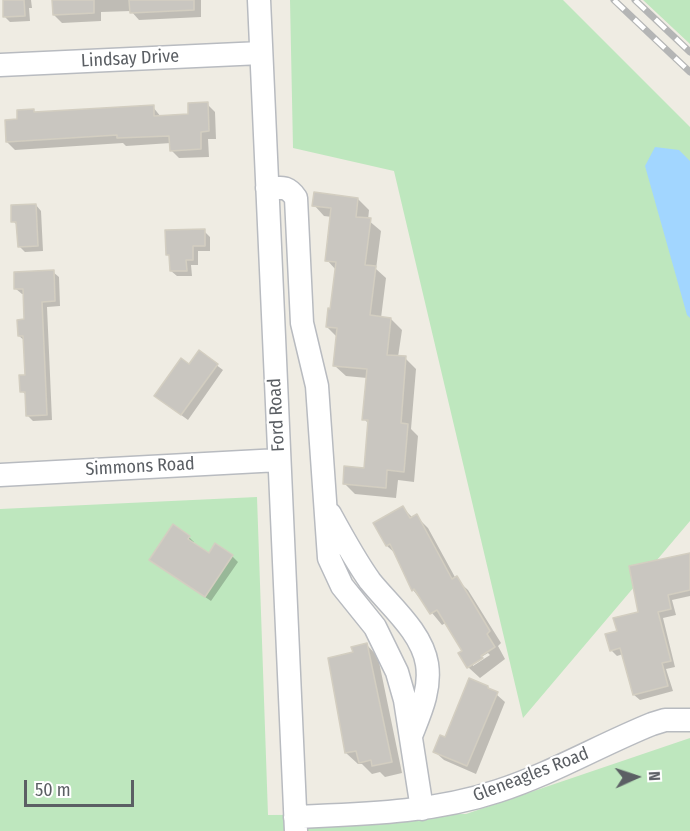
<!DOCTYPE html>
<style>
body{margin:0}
#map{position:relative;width:690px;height:831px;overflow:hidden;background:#efece3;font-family:"Fira Sans Condensed",sans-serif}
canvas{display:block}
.north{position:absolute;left:606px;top:747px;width:60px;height:60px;-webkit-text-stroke:4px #fff;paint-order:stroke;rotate:87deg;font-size:16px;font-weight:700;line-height:24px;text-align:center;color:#5b5f64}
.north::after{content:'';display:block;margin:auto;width:21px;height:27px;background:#5b5f64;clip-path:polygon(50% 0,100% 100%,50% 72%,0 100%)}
.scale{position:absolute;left:24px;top:780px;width:110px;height:27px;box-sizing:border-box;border:3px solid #5b5f64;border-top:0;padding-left:8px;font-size:18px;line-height:21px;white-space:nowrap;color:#5b5f64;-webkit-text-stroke:4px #fff;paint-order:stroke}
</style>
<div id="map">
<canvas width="690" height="831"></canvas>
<div class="north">N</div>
<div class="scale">50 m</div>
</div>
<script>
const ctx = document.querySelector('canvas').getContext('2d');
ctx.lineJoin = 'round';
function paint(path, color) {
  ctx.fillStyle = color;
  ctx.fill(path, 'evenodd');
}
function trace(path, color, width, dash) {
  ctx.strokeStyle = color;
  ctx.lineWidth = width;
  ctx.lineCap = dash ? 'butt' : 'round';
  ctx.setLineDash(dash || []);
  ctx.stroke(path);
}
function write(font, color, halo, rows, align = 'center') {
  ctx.font = font + ' "Fira Sans Condensed",sans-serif';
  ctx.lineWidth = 4.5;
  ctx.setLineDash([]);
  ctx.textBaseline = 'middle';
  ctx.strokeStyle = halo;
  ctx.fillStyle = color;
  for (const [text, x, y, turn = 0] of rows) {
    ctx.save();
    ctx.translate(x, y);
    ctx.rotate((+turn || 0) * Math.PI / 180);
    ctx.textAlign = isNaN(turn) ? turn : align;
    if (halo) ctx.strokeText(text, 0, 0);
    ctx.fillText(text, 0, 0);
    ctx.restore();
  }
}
paint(new Path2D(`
 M290,0H563L690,127V521L523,718L394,171L293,148Z
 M643,0H690V44Z
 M257,497L268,815L466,814L690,738V831H0V509Z`), '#bee7be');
paint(new Path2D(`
 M655,147L679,150L690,161V318L687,315L645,166Z`), '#a2d6ff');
paint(new Path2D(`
 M4,0H31L32,8H29L30,21L10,22L5,17Z
 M54,0H201V17L139,20L131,11L101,12V21L62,23L54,15Z
 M207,104L215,112L216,139H208L209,157L179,158L171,150V143L126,146L123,143L15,150L7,142L19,120L33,111L36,114L153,107L161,117L190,116Z
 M358,199L369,210L368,220L381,231L376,269L386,278L381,318L391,319L402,330L398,357L405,358L416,369L411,429L418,436L414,482L398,480L396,498L355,494L344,483L365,469L370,425L364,419L367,378L346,376L335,366L337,337L327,327L332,310L336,270L327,260L332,217L324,216L314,205Z
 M36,205L41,211L43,251L25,252L19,246L18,226L13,221Z
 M204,231L210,237V251H198V265H191L192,276H177L171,271V258L167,254Z
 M53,272L59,277L60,306L47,307L52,420L33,421L28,416L27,396L22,391L26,376L25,341L19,336L26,321L25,294H22L16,289Z
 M199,352L223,370L188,420L162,401Z
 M403,508L413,518L416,516L428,528L456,579L468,590L501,643L498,646L505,659L480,678L468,667L465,652L447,622L442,625L413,590L396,554L387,546L375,523ZM488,653L490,655L473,666V662Z
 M189,537L194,542L193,544L209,555L232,556L238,562L211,601L151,560Z
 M690,554V596L672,600L676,615L663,618L675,667L666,669L673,691L640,700L634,695L623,654L617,656L611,650L618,632L640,613Z
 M367,645L378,657L402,773L385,777L380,772L372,774L362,764H358L346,753L330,659L355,654Z
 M488,687L505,702L476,774L444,760L435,752Z`), '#0003');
const building = new Path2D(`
 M3,0H24L25,16L3,17Z
 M52,0H94V13L53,15Z
 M129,0H194V10L130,13Z
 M208,102L209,131L201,132V149L170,151L169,136L117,138V135L6,142L5,120L17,119V110L34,109V112L154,105V116L188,114V103Z
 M314,192L358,198L356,217L371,218L365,265L376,266L370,315L391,318L387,355L406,356L401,423L408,424L404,472L387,470L386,488L343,484L344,466L364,468L368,420H362L367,369L333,366L337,328L326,327L328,308L330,309L336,262L325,261L331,208L312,206Z
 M36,204L38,246L18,247L16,222H11V205Z
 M205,229V246H193V260H186L187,271H170L169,255H166L165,230Z
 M54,270L55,301L42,302L47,415L26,416L25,392H20L19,375H25L23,336H18L17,320L24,319L23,289H14V272Z
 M199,350L218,364L181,415L154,396L181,358L189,364Z
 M403,506L410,518L417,514L452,579L457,576L490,631L487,634L495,647L481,656L483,658L467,668L458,653L462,651L437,610L430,614L414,589L412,591L390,544L386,546L373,523Z
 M173,524L190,536L188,539L209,553L215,543L233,555L205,597L149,560Z
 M690,553V590L668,595L671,609L658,612L671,661L662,663L668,686L633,695L620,648L610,651L605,634L617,631L613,618L638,612L629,566Z
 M367,643L392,762L372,766L371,760L359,763L356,751L345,753L328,658L353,652L351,647Z
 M469,678L488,686V688L498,692L467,766L433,752L440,735L445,737Z`);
paint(building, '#c9c6c0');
trace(building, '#d3cec1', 1.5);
const minor = new Path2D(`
 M259,0L296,831
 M0,65L261,53
 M267,188C281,188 287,185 296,198L302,323L317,386L329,558L342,586L375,627L397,672L405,700L422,809
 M0,475L279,460
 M330,514C342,536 355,560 370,581C390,606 422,632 427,664C431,690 420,713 411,736
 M295,817C363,814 432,813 498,791C551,774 600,745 652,724L665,720H690`);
trace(minor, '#b8bbc0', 25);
trace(minor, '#fff', 22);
const rail = new Path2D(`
 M614,0L690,72
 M635,0L690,52`);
trace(rail, '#b4b5b5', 7);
trace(rail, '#fff', 4.5, [14]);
write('18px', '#5b5f64', '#fff', [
 ["Lindsay Drive",130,59,-3],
 ["Ford Road",277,415,-93],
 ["Simmons Road",140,467,-3],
 ["Gleneagles Road",531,775,-21]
]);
</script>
